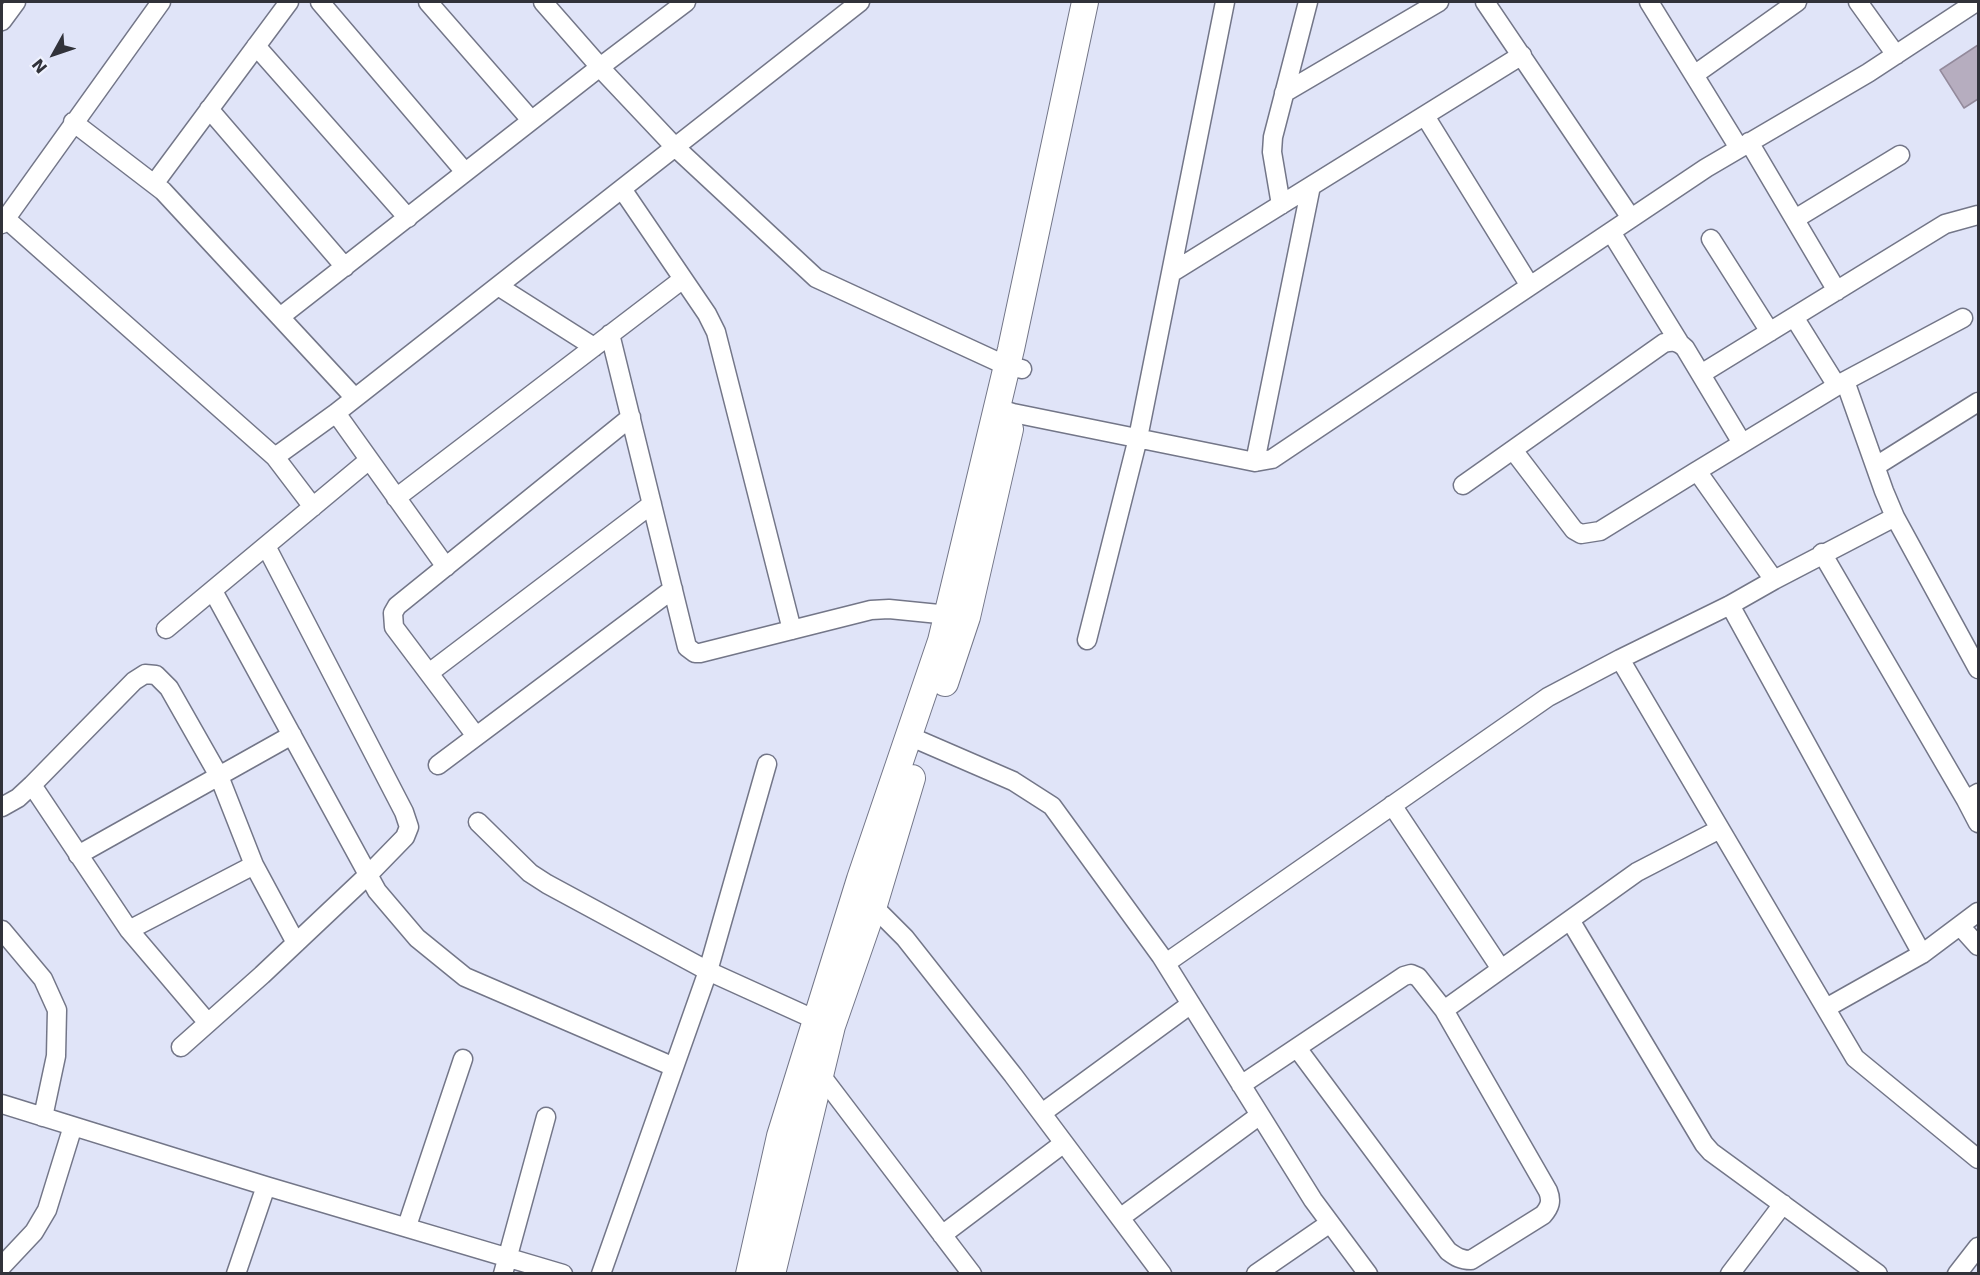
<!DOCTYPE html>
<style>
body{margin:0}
#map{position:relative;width:1980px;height:1275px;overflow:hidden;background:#e0e4f8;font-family:"DejaVu Sans",sans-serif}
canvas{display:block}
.frame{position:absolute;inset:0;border:3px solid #31323a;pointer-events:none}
.north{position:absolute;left:24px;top:24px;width:60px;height:60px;-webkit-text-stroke:4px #eff2fe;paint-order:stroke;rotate:230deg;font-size:16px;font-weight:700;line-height:24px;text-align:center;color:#31323a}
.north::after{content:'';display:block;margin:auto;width:21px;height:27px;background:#31323a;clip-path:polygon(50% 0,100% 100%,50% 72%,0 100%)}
</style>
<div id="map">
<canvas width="1980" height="1275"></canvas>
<div class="frame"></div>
<div class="north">N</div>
</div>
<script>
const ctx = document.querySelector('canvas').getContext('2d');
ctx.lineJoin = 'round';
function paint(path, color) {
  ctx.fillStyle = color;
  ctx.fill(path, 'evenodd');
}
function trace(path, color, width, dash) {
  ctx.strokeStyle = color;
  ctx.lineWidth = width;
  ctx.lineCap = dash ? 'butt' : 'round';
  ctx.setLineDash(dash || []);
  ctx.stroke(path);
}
const building = new Path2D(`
 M1978,45V99L1964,108L1940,70Z`);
paint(building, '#b6adbf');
trace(building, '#938a9c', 1.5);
const street = new Path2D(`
 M320,2L465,172
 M428,2L531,120
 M543,2L607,75L675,147L816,278L1007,366L1022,369
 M1485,2L1631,218
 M1649,2L1739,148
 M1858,2L1896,55
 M2,21L16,2
 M256,46L408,218
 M1694,75L1797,2
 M1284,93L1439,2
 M209,109L345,267
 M1425,116L1530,286
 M73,122L163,191L355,398
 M1749,142L1837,291
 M154,184L289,2
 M622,189L707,314L716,332L792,630
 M1281,205L1272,152L1273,137L1308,2
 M5,218L275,457L313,507
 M1795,219L1900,155
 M2,224L161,2
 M1611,232L1679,342
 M1711,239L1770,332
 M1171,273L1522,55
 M498,286L594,347
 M280,317L600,67L686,2
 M1794,317L1837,386
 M610,334L687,647L695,653H700L871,610L889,609L959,616
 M1701,374L1945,224L1978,215
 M1845,381L1963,318
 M997,408L1013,413L1255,462L1272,459L1706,168L1868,73L1976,2
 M336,413L446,567
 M1513,450L1574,530L1581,534L1600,531L1697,471
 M275,457L336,413L860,2
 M1255,462L1311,186
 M1876,466L1978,402
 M1463,485L1664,343C1673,341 1678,341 1685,348L1742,443
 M396,498L683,279
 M1822,553L1966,800
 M1774,580L1895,517
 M213,591L377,891L417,938L465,977L674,1067
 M1730,605L1922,954
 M166,629L369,460
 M1087,640L1138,438L1225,2
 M1978,669L1895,517L1884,491L1845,381L1697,471L1774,580L1730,605L1620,659L1855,1058L1978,1159
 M429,673L652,504
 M476,736L394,627L393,613L397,606L631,417
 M909,736L1013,781L1052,806L1161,956L1313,1200L1368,1274
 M438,765L673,589
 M32,785L129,930L208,1023
 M1978,793L1966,800L1978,823
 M1392,805L1501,969
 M2,807L18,798L32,785L134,681L145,674L156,675L169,688L219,776L254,865L296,943
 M478,822L530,873L547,884L708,971L816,1020
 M78,855L292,735
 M866,899L905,938L1013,1075L1162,1274
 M1570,920L1704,1144L1711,1152L1878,1274
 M1960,926L1978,946
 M2,930L43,979L57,1010L56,1056L43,1117
 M129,930L254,865
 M1166,963L1548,697L1620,659
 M1826,1008L1922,954L1978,912
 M1444,1010L1637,872L1720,829
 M181,1047L262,975L368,875L405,837L409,827L404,812L266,546
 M817,1070L972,1274
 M1241,1085L1404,976L1411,974L1418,977L1444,1010L1548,1191C1552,1201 1550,1207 1543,1215L1471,1260C1461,1260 1456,1257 1448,1251L1297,1048
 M2,1104L266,1186L563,1274
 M1042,1113L1191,1004
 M1120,1218L1260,1115
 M407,1226L463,1059
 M942,1235L1064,1143
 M2,1266L34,1232L47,1210L73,1126
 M236,1274L266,1186
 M503,1274L546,1117
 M601,1274L708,971L767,764
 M1256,1274L1330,1223
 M1730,1274L1783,1204
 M1957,1274L1978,1247`);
const secondary = new Path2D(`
 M945,683L967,617L1010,429
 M749,1274L780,1136L860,879L941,641L1011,349L1085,2
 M772,1274L832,1026L874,905L912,778`);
trace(street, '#737688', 21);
trace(secondary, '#737688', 28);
trace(street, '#fff', 18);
trace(secondary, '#fff', 26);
</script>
